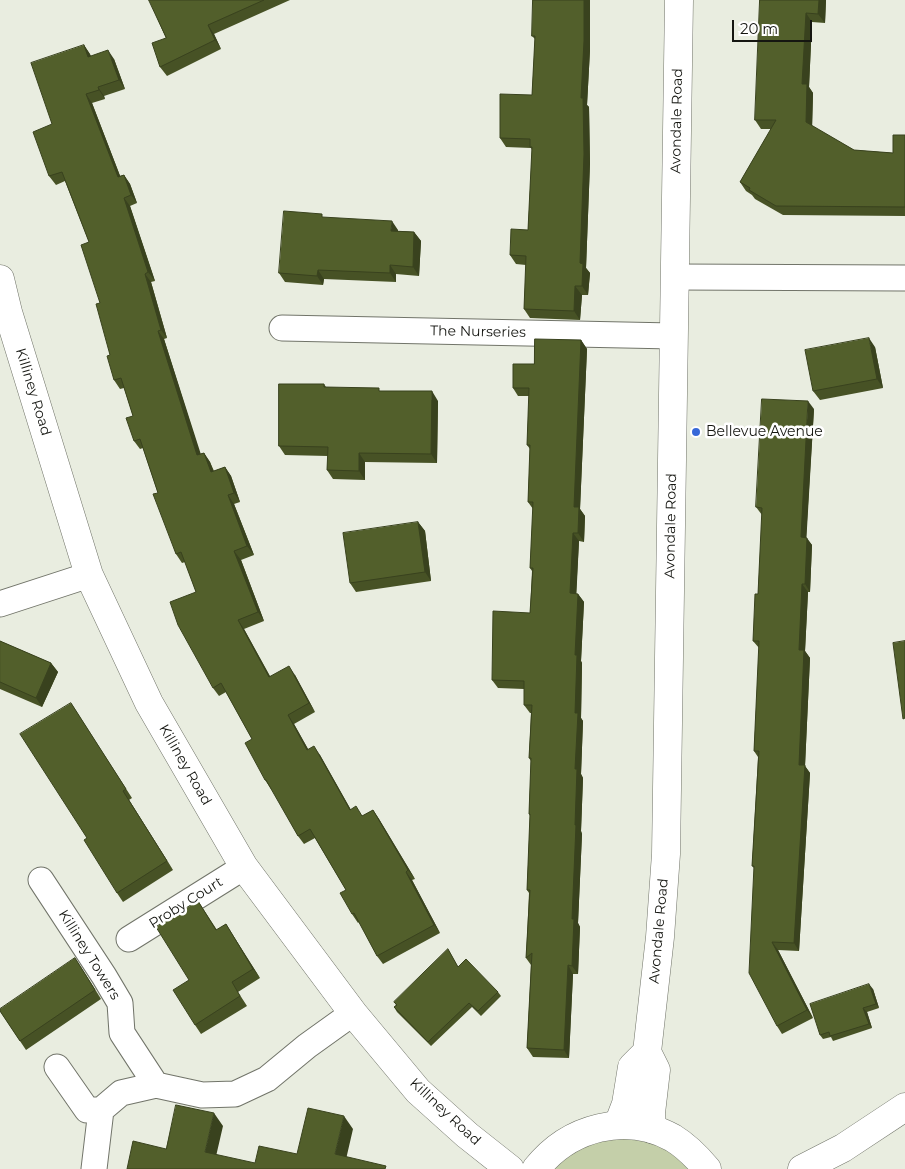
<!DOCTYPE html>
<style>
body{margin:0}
#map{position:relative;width:905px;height:1169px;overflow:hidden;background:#e9ede0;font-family:Montserrat,sans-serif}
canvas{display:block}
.scale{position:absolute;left:732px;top:20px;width:80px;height:22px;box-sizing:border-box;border:2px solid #151611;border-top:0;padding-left:6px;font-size:15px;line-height:18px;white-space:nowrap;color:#151611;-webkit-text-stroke:4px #fff;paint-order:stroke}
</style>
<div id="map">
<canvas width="905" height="1169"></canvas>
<div class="scale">20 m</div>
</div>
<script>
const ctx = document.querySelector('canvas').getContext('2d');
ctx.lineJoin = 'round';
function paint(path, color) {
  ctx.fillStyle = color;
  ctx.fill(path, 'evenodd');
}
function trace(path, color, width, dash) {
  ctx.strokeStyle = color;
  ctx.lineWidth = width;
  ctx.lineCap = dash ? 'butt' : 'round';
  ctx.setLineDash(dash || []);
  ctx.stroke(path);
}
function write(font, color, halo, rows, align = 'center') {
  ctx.font = font + ' Montserrat,sans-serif';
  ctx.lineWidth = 5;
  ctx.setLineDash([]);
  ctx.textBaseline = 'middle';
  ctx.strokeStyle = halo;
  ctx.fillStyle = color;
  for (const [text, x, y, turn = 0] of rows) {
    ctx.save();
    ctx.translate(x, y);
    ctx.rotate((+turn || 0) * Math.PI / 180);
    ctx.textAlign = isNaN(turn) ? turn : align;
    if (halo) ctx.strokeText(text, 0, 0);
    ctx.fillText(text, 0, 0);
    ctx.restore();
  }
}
paint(new Path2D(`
 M632,1136C657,1142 674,1148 691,1169H551L566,1155L595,1140Z`), '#c4cfa9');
const minor = new Path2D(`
 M676,277L905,278
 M282,328L673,336
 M0,604L89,575
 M41,880L104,976L120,1003L122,1033L156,1085
 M129,939L244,867
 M57,1067L87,1110H101
 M94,1169L101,1110L121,1093L156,1085L202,1095L235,1094L267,1079L307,1046L353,1013`);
const tertiary = new Path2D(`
 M0,279L8,312L89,575L149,703L244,867L353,1013L418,1091L467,1135L510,1169
 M618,1125L626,1104L632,1067L647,1052
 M652,1129L651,1113L656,1070L647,1052L660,937L666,854L679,0`);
const secondary = new Path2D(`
 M536,1169C569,1127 626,1112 673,1138C686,1146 697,1157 707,1169
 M802,1169L843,1148L905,1107`);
trace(minor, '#717469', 27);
trace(tertiary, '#717469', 29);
trace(secondary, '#717469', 29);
trace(minor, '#fff', 25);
trace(tertiary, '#fff', 28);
trace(secondary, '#fff', 28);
paint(new Path2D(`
 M149,0H290L214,34L221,49L167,76L160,67L166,38Z
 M533,0L590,50L587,105L589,107L590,163L586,268L590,273L588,295H582L580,320L530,318L524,309L526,265L516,264L510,255L528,230L532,150L531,148L506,147L500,138L532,95L535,39L532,36Z
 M760,0H826L825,23L812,22L809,87L813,93L812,126L854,150L893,153L905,135V216L783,215L755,199L752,195L746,191L740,182L771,129H761L755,120Z
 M84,45L91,56L114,59L125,89L104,96L105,99L92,103L120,176L124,175L130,184L137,203L130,206L155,281L151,282L167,338L164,339L200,454L204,453L210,462L214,471L225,467L231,476L240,502L234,504L254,555L241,560L264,621L244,629L270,676L295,675L315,712L294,724L308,749L320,755L351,810L363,816L373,810L379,819L415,879L412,880L440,933L383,964L377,956L359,922L358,923L352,914L346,890L315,838L304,844L298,836L272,789H271L265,780L252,739L226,692L219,696L213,688L196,592L185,562L182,563L176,554L158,493L143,448L140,449L134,441L133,416L124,388L120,389L114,380L110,355L100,303L89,242L65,181L56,185L49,176L52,124Z
 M325,218L398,230V231L414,232L421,241L419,276L396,274V282L324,279L323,285L285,282L279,273Z
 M581,340L587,349L580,509L585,516L584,542L579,541L576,594H578L584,602L581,661L582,663L581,718L583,721L581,774L583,778L581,831L582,834L578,923L580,927L578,974H573L569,1058L533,1057L527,1048L531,965L526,958L529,893L527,890L530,816L529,814L531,761L529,758L531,713H530L524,705V689L498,688L492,680L530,613L532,571L530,568L533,509L528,502L530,449L527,445L529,396H518L513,388L534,364Z
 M875,347L883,388L820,400L813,391Z
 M324,384L326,387L381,391L438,401L437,463L365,462V480L333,479L327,470L328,456L285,455L279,446Z
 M814,409L806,538L812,545L810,592H808L805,651L810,658L805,766L810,773L799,951L778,950L813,1018L782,1034L777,1026L754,868L752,866L758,757L754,751L759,648L753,641L758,594L762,515L756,507Z
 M418,522L425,531L431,581L356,592L350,583Z
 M0,641L51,663L58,672L42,707L0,689Z
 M71,703L132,798L129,800L173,870L123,902L117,893Z
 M198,901L217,930L226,924L260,978L238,992L247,1006L201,1034L195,1025L189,980Z
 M448,949L458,967L498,992L501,996L481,1016L472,1007L431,1046L397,1012L394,1007L396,1005L394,1002Z
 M75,958L101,999L26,1050L0,1011Z
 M873,989L879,1008L867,1012L872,1028L833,1041L831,1037L823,1039L820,1035Z`), '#475225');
paint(new Path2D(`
 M584,0H590V50L587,105L589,107L590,163L586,268L590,273L588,295L582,286L580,263L581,98Z
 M819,0H826L825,23L818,14Z
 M806,13L812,22L809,87L813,93L812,131L806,122L802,84Z
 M208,25L214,34L221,49L215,40Z
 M84,45L90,54L94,66L88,57Z
 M108,50L114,59L125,89L119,80Z
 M98,87L104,96L105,99L99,90Z
 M86,94L92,103L124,186L118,177Z
 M124,175L130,184L137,203L131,195Z
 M124,198L130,206L155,281L148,272Z
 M392,221L398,230V240L391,231Z
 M414,232L421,241L419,276L413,267Z
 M390,265L396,274V282L390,273Z
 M318,270L324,279L323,285L317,276Z
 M145,274L151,282L167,338L161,330Z
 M575,286L582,295L580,320L574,311Z
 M158,331L164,339L204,464L197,455Z
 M869,338L875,347L883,388L877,379Z
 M581,340L587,349L580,509L585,516L584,542L578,533L574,507Z
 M432,391L438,401L437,463L431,454Z
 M808,401L814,409L806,545L801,537Z
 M204,453L210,462L217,481L211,472Z
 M359,453L365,462V480L359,471Z
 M225,467L231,476L240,502L234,493Z
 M228,495L234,504L254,555L247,546Z
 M418,522L425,531L431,581L425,572Z
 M573,533L579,541L576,602L570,593Z
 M807,538L812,545L810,592L805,584Z
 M234,551L241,560L264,621L258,612Z
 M802,584L808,592L805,651L810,658L805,766L810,773L799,951L794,943L799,765V650Z
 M578,594L584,602L581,661L582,663L581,718L583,721L581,774L583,778L581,831L582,834L578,923L580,927L578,974L572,966V919L575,769V655Z
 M238,620L244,629L275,686L269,677Z
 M51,663L58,672L42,707L36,698Z
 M289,666L295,675L315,712L309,703Z
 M288,715L294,724L313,758L307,750Z
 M314,746L320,755L356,819L350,810Z
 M123,791L129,800L173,870L167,861Z
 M373,810L379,819L415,879L408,870Z
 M406,872L412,880L440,933L434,925Z
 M226,924L232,934L260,978L253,969Z
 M772,942L778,950L813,1018L807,1010Z
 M75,958L81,967L101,999L95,990Z
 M568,965L573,974L569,1058L564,1050Z
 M869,984L873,989L879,1008L876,1004Z
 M863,1008L867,1012L872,1028L869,1024Z
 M214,1113L223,1126L214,1165L205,1152Z
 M344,1116L353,1129L344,1168L335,1154Z`), '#39421e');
const building = new Path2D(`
 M149,0H264L208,25L215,40L160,67L152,43L166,38Z
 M533,0H584V41L581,98H583L584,154L580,263L583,264L582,286H575L574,311L524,309L526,256L510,255L511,229L528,230L532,147H530V139L500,138V94L532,95L535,36H532Z
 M760,0H819L818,14L806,13L802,84H807L806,122L854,150L893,153V135H905V207L776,206L749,190L750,188L740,182L776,120H755Z
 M84,45L88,57L108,50L119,80L98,87L99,90L86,94L118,177L124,175L131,195L124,198L148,272L145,274L161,330L158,331L197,455L204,453L211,472L225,467L234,493L228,495L247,546L234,551L258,612L238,620L269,677L289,666L309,703L288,715L307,750L314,746L350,810L356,806L362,816L373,810L408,870L406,872L434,925L377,956L354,913L352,914L340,893L346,890L310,829L298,836L266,780H265L245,743L252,739L221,683L213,688L178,625L170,602L196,592L181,552L176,554L158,507L153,494L158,493L140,439L134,441L126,418L133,416L121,378L114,380L107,356L110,355L96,304L100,303L81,245L89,242L62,172L49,176L33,132L52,124L31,63Z
 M284,211L322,214V217L392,221L391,231L414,232L413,267L390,265V273L318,270L317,276L279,273Z
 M869,338L877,379L813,391L805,350Z
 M535,339L581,340L574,507H579L578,533H573L570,593L578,594L575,655H577L575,713H578L575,769H577L575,825H576L572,919H574L572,966L568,965L564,1050L527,1048L532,953L526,958L530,890H527L530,814H529L531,758H529L532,705H524V681L492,680L493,611L530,613L533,568H530L533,502H528L530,445H527L529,388H513V364H534Z
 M279,384H324V387L379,388V391H432L431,454L359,453V471L327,470L328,447L279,446Z
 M762,399L808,401L801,537L807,538L805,584H802L799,650H804L799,765H805L794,943L772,942L807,1010L777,1026L749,973L754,866H752L759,751H754L759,641H753L755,594H758L762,508L756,507Z
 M418,522L425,572L350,583L343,533Z
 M0,641L51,663L36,698L0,682Z
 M905,641V718L903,719L893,643Z
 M71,703L126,789L123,791L167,861L117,893L84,840L87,838L20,734Z
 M198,901L216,930L226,924L253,969L232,982L240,996L195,1025L173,990L189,980L156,927Z
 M448,949L458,967L466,959L498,992L478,1011L469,1003L428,1042L394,1007L397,1005L394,1002Z
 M75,958L95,990L20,1041L0,1011V1009Z
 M869,984L876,1004L863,1008L869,1024L830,1036L829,1032L820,1035L810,1004Z
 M176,1105L214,1113L205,1152L255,1163L259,1146L297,1154L308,1108L344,1116L335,1154L386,1166L385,1169H127L133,1141L166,1149Z`);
paint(building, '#525f2b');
trace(building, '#39421e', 1);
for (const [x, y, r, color] of [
 [696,432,5,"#3768d8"]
]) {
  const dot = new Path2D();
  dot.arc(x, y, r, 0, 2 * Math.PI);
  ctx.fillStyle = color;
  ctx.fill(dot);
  trace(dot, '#fff', 2);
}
write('14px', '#151611', '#fff', [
 ["Avondale Road",677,121,-89],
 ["The Nurseries",478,332,1],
 ["Killiney Road",33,392,73],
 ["Avondale Road",671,526,-89],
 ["Killiney Road",185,765,60],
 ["Proby Court",186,903,-32],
 ["Avondale Road",659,931,-85],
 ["Killiney Towers",89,955,58],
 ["Killiney Road",445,1112,43]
]);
write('14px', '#151611', '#fff', [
 ["Bellevue Avenue",706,432]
], 'left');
</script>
